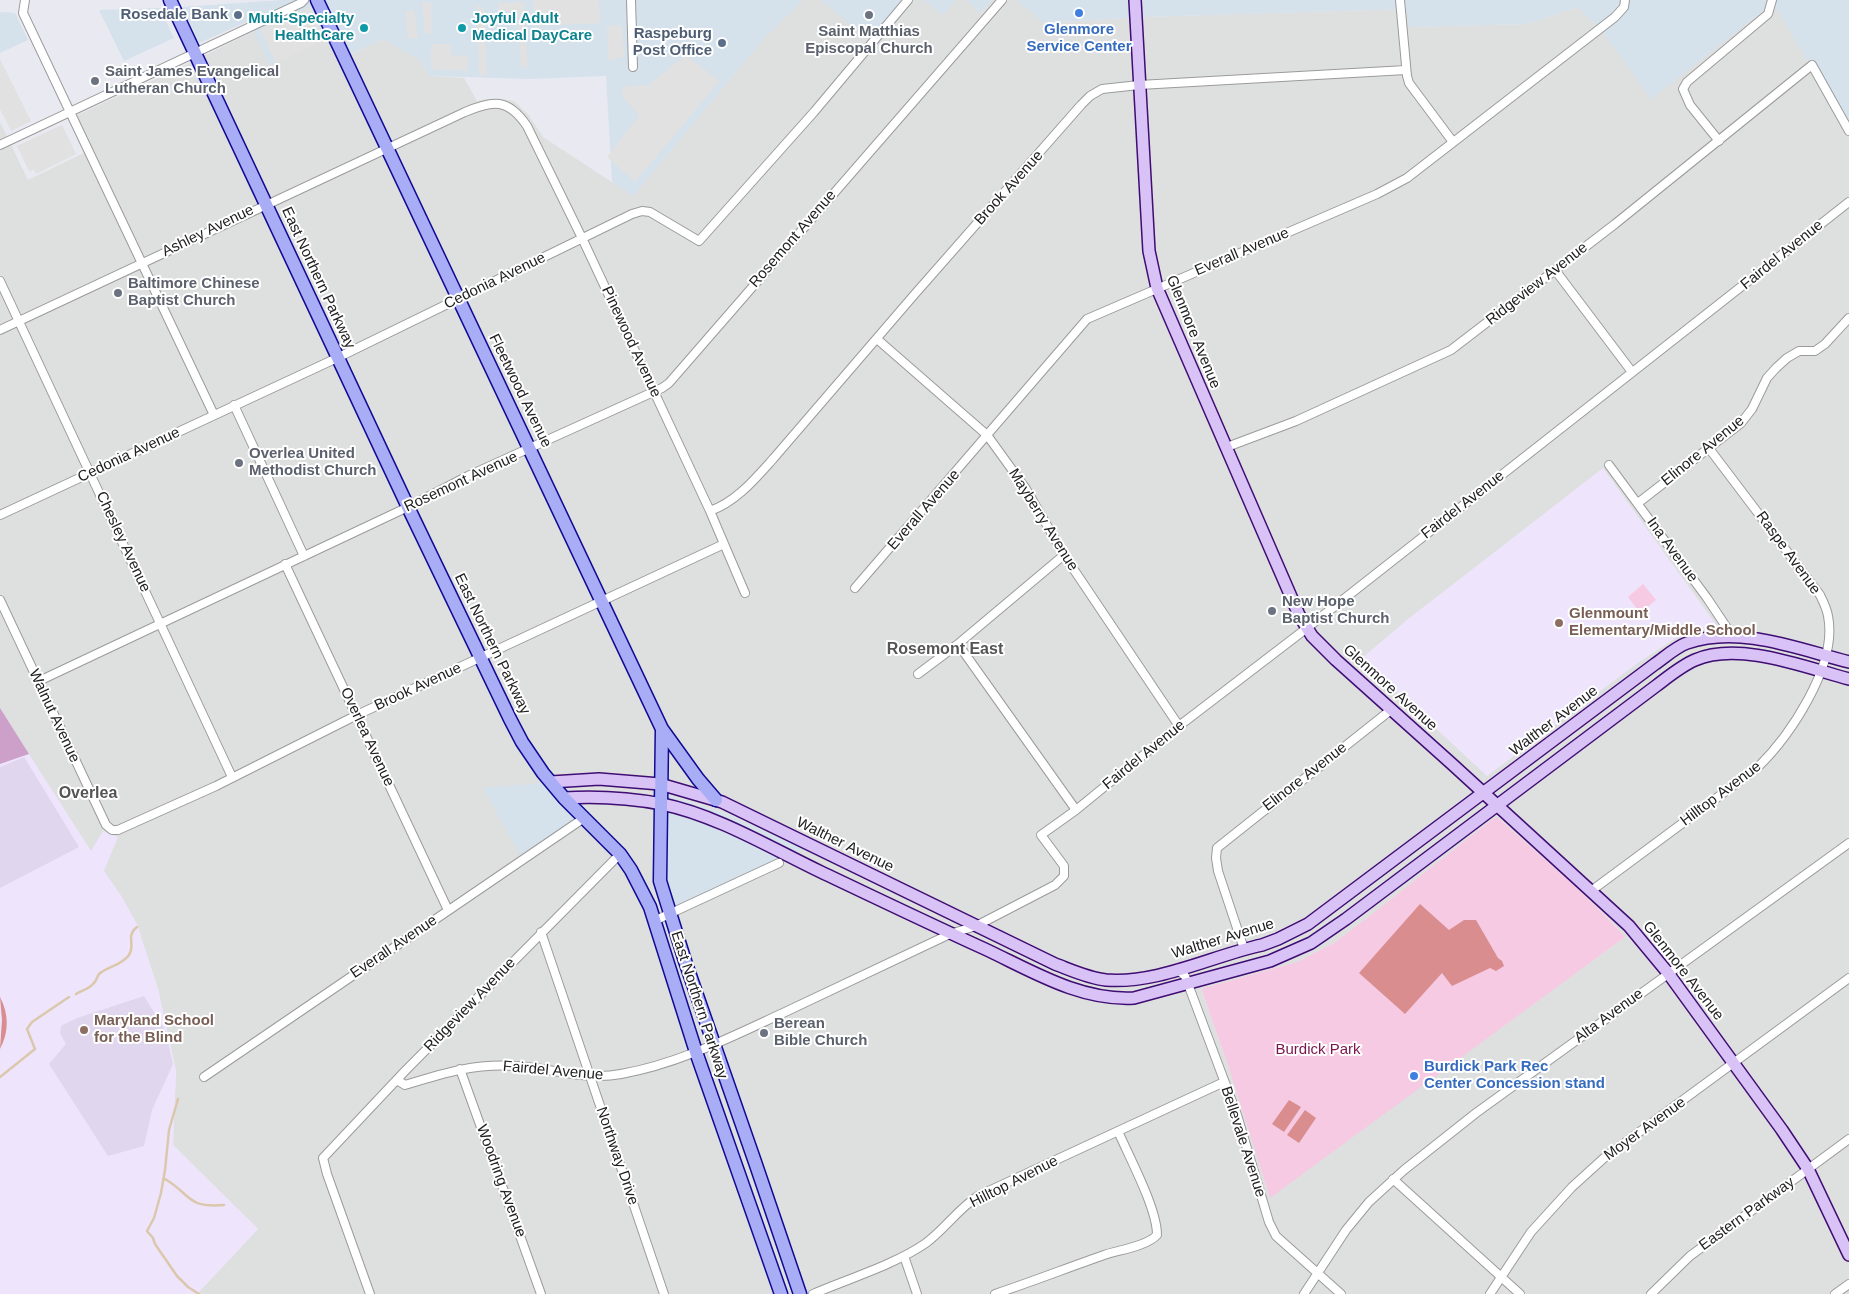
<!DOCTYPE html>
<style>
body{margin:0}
canvas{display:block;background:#e9e9f1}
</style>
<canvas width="1849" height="1294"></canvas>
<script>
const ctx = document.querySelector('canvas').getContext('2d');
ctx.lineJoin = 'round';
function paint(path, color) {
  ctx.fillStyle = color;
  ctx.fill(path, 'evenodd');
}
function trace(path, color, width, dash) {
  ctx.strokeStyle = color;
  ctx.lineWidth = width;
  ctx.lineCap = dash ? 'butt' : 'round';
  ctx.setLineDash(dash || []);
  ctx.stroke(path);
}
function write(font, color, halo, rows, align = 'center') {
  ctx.font = font + ' Helvetica,sans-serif';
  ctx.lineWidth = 4;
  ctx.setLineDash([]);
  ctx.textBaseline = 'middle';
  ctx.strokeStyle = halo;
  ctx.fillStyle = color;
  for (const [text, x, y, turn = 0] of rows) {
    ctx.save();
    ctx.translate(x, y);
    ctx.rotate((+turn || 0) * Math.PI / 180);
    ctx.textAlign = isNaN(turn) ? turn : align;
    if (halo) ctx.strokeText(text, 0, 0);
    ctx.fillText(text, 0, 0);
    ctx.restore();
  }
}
paint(new Path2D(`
 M803,0H821L877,45L914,0H924L943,15L956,0H966L981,13L992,0H1017L1045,23L1143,17L1407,9L1409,27L1527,24L1578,7L1603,32L1651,98L1773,3L1849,131V1294H197L258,1229L173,1145L176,1071L158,989L137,924L0,709V122L28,180L84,153L69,119L190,63L254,31L270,65L326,39L339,60L379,41L385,40L421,61L429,76L464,78L477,101L485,99H501L514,101L528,114L543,137L633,196L765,37ZM1603,469L1717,626L1677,637L1639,662L1362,659L1407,620ZM662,793L724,813L803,849L774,865ZM1494,818H1498L1571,883L1609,919L1625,937L1270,1197L1229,1068L1202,992L1204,988L1297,962L1334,943L1372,914Z`), '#dedfdf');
paint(new Path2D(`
 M281,0H803L765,37L633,196L612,182L606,76L531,79L429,76L421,61L385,40L379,41L338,60L326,39L261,29L276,63L270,66L249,21L199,43L182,7Z
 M821,0H914L877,46Z
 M924,0H956L943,15Z
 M966,0H992L981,13Z
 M1017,0H1849V131L1773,3L1651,99L1603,32L1578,7L1527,24L1409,27L1406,9L1143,17L1044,23Z
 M160,8L174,38L124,61L99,10Z
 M0,12L15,13L28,40L0,53Z
 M554,782L585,818L523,860L483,788Z
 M661,793L724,813L804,849L774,865L670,913L661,876Z`), '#d5e2ec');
paint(new Path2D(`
 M1603,468L1717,626L1677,637L1639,662L1487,776L1361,659L1407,620Z
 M0,709L91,851L103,831L118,837L104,871L122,897L137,924L158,989L176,1071L173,1145L258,1229L197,1294H0Z`), '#eee5fd');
paint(new Path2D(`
 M24,757L79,847L0,888V767Z
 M144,996L165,1030L173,1064L152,1110L144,1146L108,1156L49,1064L66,1044L60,1033L61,1026L77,1018Z`), '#e0d6ee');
paint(new Path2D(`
 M0,708L29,754L0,764Z`), '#cda0c9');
paint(new Path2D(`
 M1643,584L1656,600L1640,613L1628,597Z
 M1494,818H1498C1541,857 1587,894 1625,937L1270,1198L1229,1068L1202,991L1204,988L1297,962L1334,943L1372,914Z`), '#f6cae2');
paint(new Path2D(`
 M1420,904L1449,930L1464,920H1476L1498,958L1502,961L1504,966L1496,971L1490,968L1452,986L1442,973L1405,1014L1359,973Z
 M0,997C9,1014 9,1032 0,1049L2,1020Z
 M1289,1100L1301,1107L1284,1132L1272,1124Z
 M1305,1110L1316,1118L1299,1143L1287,1135Z`), '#d98d8e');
paint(new Path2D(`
 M533,0H599L600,23L535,26Z
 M422,2H431L432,33L425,34Z
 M524,2L528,67H521L518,11L499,12L498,3Z
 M477,5L484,9L487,75L479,76Z
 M310,7L326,39L276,63L260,29Z
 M414,10L418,38L408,39L405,11Z
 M622,25L624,57L608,61L607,26Z
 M431,44H450L451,56L468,55L467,71L431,69Z
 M685,55L720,81L635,182L607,157L639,115L622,96L623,86L649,85Z
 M0,59L31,121L11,131L0,109Z
 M62,125L76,154L36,174L34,170L29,171L17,146Z`), '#e1e1e1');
trace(new Path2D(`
 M76,994C81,991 89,989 93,984C96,982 97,977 99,974C108,966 121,966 129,955C136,945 125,936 137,927
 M0,1077L35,1049L27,1029L32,1022L69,997
 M178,1099L169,1130L165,1170L161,1193L154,1218L147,1231L153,1238L155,1244L177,1276L188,1287L199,1294
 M165,1179C192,1195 186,1208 224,1205`), '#dbc8ac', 2.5);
const street = new Path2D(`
 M25,0L23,13L214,415
 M631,0L633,67
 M1400,0L1407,76L1409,83L1453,142
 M1719,141L1690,105L1683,89L1687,82L1768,14L1772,0
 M0,145L301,3L304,0
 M1555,270L1632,372
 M0,281L232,777
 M0,330L465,112C493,100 508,98 527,126L582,238L710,511L745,593
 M877,339L987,435L1026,489L1064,555L1179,726
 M234,405L304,556
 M1227,447L1296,421L1451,350L1615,224L1812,65L1849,131
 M1609,465L1707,598L1733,637
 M1638,503L1741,423L1752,409L1767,378L1776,368L1787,358L1799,351H1815L1825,344L1849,318
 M710,511C736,502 755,479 773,459L914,295L1081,105L1090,96L1102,89L1139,85L1406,70
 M0,515L337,358L632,214L642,211L650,212L699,241L814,112L908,0
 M285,564L448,910
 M855,588L1087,319L1377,194L1407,178L1615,17L1624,7L1625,0
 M0,600L106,825L112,830H118L216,786L357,715L724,544
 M958,644L1076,810
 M918,674L958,644L1064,555
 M39,681L408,507L468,476L662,388L669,383L1002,0
 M1591,891L1757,768C1790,736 1838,665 1828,616C1827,609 1823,601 1820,595L1708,447
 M654,921L779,863
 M541,932L664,1294
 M1244,949L1218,871L1216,858L1217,848L1392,709
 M1177,969L1185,976L1237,1115L1269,1222L1276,1236L1341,1294
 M460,1069L541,1294
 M204,1077L584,818
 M397,1080L405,1085C444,1073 475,1063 516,1066C552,1068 585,1081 621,1074C678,1064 731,1037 783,1013C839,986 895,960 950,934L976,926L1055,885L1064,876V866L1041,835L1076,810L1179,726L1307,628L1849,202
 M1393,1179L1520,1294
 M904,1256L917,1294
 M370,1294L327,1174L323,1158L405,1071L620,854
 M813,1294C848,1279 896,1264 926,1243C945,1229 958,1209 978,1196L1224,1082
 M995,1294C1031,1282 1067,1268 1104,1255C1119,1250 1147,1246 1157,1235C1157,1208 1129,1157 1118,1131
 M1304,1294L1346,1230L1369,1202L1404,1170L1476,1113L1849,843
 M1490,1294L1531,1232L1572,1187L1604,1158L1849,978
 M1651,1294L1690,1256L1849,1139
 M1835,1294L1849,1284`);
const secondary = new Path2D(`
 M1135,0L1149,251L1157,288L1299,615L1312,636L1336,660L1452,764L1629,926L1668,973L1782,1130L1808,1169L1849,1255
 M551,782L599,779L660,784L722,802L1055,964C1071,970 1088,978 1106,980C1159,984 1211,956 1262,945L1278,939L1308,924L1655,664C1665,657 1676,647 1687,643C1740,625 1798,649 1849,662
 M564,798C596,796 630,798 662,804C716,815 771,848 821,872C876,898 930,924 985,949C1032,971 1080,1001 1134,998L1270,961L1311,943L1346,919L1656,686C1668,677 1681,666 1695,660C1739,641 1804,667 1849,679`);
const primary = new Path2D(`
 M170,0L408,507L510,719L522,742L543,773L564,798L620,854L631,870L650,907L696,1052L781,1294
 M317,0L662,729L660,881L685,961L755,1162L800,1294
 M662,729L698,779L716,800`);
trace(street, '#9b9b9b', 10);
trace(secondary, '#3f0d73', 14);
trace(primary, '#110b93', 15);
trace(street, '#fff', 8);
trace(secondary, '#d8c2f6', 11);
trace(primary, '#a9adf6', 12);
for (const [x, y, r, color] of [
 [1079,13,5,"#3f7fe0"],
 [238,15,5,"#5c6f8a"],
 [869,15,5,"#6b7280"],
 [364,28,5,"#0f9aa8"],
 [462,28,5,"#0f9aa8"],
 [722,43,5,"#5c6f8a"],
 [95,81,5,"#6b7280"],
 [118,293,5,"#6b7280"],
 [239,463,5,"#6b7280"],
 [1272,611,5,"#6b7280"],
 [1559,623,5,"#8d6e63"],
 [84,1030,5,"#8d6e63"],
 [764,1033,5,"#6b7280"],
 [1414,1076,5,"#3f7fe0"]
]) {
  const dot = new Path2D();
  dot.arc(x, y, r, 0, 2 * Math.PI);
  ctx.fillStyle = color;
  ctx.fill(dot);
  trace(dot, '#fff', 2);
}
write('bold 15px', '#4e5e75', '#fff', [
 ["Rosedale Bank",228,15],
 ["Raspeburg",712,34],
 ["Post Office",712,51]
], 'right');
write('bold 15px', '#0d838f', '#fff', [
 ["Multi-Specialty",354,19],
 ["HealthCare",354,36],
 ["Joyful Adult",472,19,"left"],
 ["Medical DayCare",472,36,"left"]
], 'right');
write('bold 15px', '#366cbe', '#fff', [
 ["Glenmore",1079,30],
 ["Service Center",1079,47],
 ["Burdick Park Rec",1424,1067,"left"],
 ["Center Concession stand",1424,1084,"left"]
]);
write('bold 15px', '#5b616d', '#fff', [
 ["Saint Matthias",869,32,"center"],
 ["Episcopal Church",869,49,"center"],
 ["Saint James Evangelical",105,72],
 ["Lutheran Church",105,89],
 ["Baltimore Chinese",128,284],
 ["Baptist Church",128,301],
 ["Overlea United",249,454],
 ["Methodist Church",249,471],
 ["New Hope",1282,602],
 ["Baptist Church",1282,619],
 ["Berean",774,1024],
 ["Bible Church",774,1041]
], 'left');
write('15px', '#212121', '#fff', [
 ["Brook Avenue",1009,188,-48],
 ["Ashley Avenue",208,231,-26],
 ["Rosemont Avenue",793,239,-49],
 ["Everall Avenue",1242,252,-23],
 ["Fairdel Avenue",1782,255,-39],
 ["East Northern Parkway",318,278,65],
 ["Cedonia Avenue",495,281,-26],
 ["Ridgeview Avenue",1537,284,-38],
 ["Glenmore Avenue",1193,332,68],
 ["Pinewood Avenue",631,342,65],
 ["Fleetwood Avenue",520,391,64],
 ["Elinore Avenue",1703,451,-39],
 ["Cedonia Avenue",129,455,-25],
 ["Rosemont Avenue",461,482,-25],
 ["Fairdel Avenue",1463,505,-38],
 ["Everall Avenue",924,510,-49],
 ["Mayberry Avenue",1043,520,58],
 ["Chesley Avenue",123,542,65],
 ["Ina Avenue",1672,550,54],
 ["Raspe Avenue",1788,553,54],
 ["East Northern Parkway",492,644,64],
 ["Brook Avenue",418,687,-25],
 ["Glenmore Avenue",1390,688,42],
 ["Walnut Avenue",54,716,65],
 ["Walther Avenue",1554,721,-37],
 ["Overlea Avenue",367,737,65],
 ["Fairdel Avenue",1144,755,-39],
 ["Elinore Avenue",1305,777,-38],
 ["Hilltop Avenue",1721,794,-37],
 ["Walther Avenue",845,845,26],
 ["Walther Avenue",1223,939,-17],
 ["Everall Avenue",394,947,-34],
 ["Glenmore Avenue",1683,971,52],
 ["Ridgeview Avenue",470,1005,-46],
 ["East Northern Parkway",699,1005,72],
 ["Alta Avenue",1609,1016,-36],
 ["Fairdel Avenue",553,1071,5],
 ["Moyer Avenue",1645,1129,-36],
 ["Bellevale Avenue",1243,1142,72],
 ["Northway Drive",617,1156,71],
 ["Woodring Avenue",501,1181,70],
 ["Hilltop Avenue",1014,1182,-27],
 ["Eastern Parkway",1747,1214,-36]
]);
write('bold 15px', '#785e54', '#fff', [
 ["Glenmount",1569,614],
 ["Elementary/Middle School",1569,631],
 ["Maryland School",94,1021],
 ["for the Blind",94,1038]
], 'left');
write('15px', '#7a144b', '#fff', [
 ["Burdick Park",1318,1050]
]);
write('bold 16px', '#545454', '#fff', [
 ["Rosemont East",945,650],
 ["Overlea",88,794]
]);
</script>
